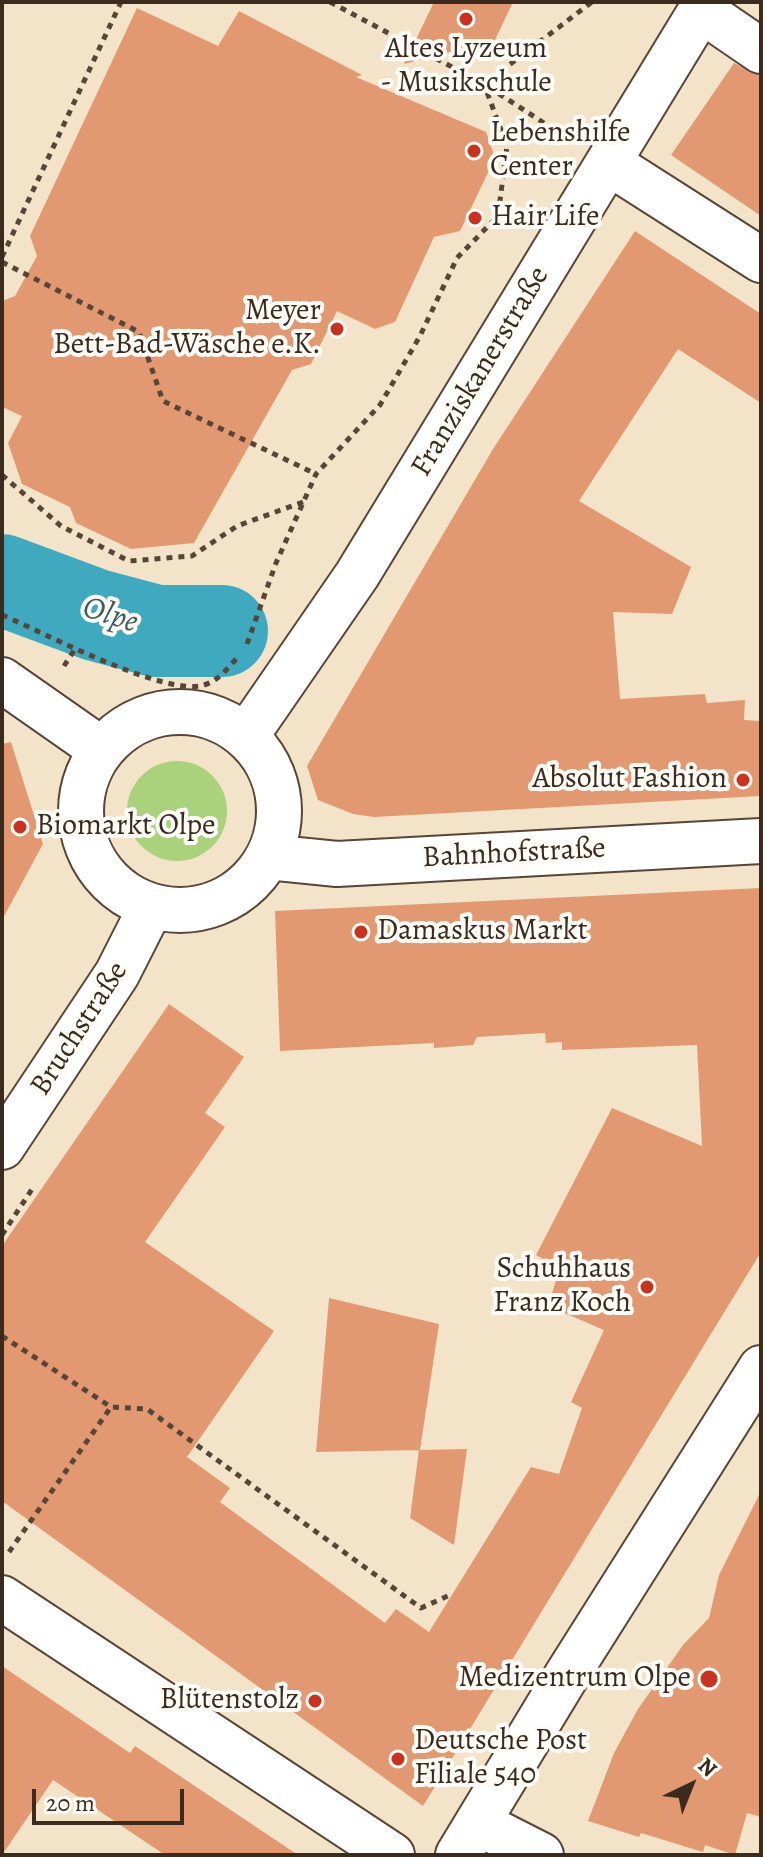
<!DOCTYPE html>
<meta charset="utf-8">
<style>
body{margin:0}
#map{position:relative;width:763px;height:1857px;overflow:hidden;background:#f3e4c9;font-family:Alegreya,serif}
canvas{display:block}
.frame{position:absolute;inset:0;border:4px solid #3b2a1e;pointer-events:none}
.north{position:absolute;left:651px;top:1745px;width:80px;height:80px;-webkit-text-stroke:6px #fdfcf7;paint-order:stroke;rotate:43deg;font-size:22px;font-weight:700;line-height:32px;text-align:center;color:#3b2a1e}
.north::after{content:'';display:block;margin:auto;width:28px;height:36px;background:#3b2a1e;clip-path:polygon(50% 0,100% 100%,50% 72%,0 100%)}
.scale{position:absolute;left:32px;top:1789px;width:152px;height:36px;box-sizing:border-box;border:4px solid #3b2a1e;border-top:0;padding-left:10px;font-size:24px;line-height:28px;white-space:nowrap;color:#3b2a1e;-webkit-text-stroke:6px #fdfcf7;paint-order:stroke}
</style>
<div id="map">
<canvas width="763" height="1857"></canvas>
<div class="frame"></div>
<div class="north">N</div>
<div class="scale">20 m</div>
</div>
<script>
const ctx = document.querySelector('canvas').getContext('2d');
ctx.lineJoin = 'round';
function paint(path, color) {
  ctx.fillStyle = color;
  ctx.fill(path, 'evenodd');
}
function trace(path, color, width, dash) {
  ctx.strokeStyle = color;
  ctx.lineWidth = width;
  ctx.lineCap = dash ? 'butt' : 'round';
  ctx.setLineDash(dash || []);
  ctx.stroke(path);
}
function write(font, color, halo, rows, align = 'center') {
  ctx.font = font + ' Alegreya,serif';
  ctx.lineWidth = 8;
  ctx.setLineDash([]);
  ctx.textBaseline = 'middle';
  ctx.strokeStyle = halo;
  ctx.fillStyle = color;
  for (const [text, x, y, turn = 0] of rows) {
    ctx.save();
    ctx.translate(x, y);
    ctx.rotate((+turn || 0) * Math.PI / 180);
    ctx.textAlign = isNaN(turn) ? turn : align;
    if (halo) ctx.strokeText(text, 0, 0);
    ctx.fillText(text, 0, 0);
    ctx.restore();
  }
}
paint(new Path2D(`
 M127 811a50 50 0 1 1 100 0a50 50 0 1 1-100 0Z`), '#aad17b');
trace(new Path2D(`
 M2,580L96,615L156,631H222`), '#3fa9bf', 92);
paint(new Path2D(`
 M434,2H513L495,40L404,64Z
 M137,8L218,46L239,11L362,75L356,77L486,132L495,158L460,231L434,237L395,322L375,329L337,311L311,364L292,370L194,543L131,549L76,523L70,507L22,484L8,443L22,416L2,407V301L15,296L37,256L30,236Z
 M734,63L761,76V216L671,155Z
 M635,231L761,314V403L678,349L579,501L691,567L672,614L613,612L620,699L705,694L707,703L745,700L744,720L761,721V796L374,817L353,814L318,800L307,766L493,449Z
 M11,742L43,844L2,920V744Z
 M761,888V1252L423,1806L2,1501V1246L169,1004L244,1057L205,1113L225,1127L145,1242L274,1331L187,1457L230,1488L220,1502L385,1623L396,1609L429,1632L531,1467L559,1474L582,1408L571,1402L604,1330L548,1306L560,1268L536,1255L612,1108L702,1146L697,1045L562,1050V1042L546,1043L545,1033L477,1037L473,1045L434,1048V1043L280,1051L275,911Z
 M329,1298L439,1324L420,1450L316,1452Z
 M467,1449L454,1545L410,1518L419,1450Z
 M761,1491V1817L747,1813L735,1855L705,1845L703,1852L641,1833L639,1837L588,1821L614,1753L638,1709L683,1645L709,1618L719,1575Z
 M2,1666L130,1753L135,1746L298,1855H165L53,1780L2,1855Z`), '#e29972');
const minor = new Path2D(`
 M701,10L761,51
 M609,163L761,260
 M2,680L102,750
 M81 811a99 99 0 1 1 198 0a99 99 0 1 1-198 0Z
 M246,736L357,575L706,2
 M268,857L337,864L761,841
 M2,1147L117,974L151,907
 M2,1598L392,1855
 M480,1824L541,1855
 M458,1855L567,1675L761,1368`);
trace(minor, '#574638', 48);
trace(new Path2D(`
 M330,2L484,84L567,138
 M2,257L121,2
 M2,262L139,332L163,401L316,474
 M2,475L61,526L129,561L192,556L237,526L303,502
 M2,615C43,632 164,697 204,685C218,681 227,669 237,658
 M247,644L276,563L316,474L380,405L420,336L457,258L498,216L507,146L484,84L592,2
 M64,666L77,646
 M2,1235L34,1186
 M2,1336L111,1407L147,1409L421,1608L452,1594
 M9,1552L111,1407`), '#574638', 5, [6, 6]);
trace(minor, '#fff', 44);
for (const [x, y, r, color] of [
 [466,19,8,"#c8321e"],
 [474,151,8,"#c8321e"],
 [475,218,8,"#c8321e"],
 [337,329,8,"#c8321e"],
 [743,780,8,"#c8321e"],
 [20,827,8,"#c8321e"],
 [361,932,8,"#c8321e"],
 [647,1287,8,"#c8321e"],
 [709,1679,10,"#c8321e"],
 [315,1701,8,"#c8321e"],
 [398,1759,8,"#c8321e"]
]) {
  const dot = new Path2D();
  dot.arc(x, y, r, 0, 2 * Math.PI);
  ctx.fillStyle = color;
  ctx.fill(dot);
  trace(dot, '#fdfcf7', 3);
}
write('30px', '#3b2a1e', '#fdfcf7', [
 ["Altes Lyzeum",466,50,"center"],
 ["- Musikschule",466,84,"center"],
 ["Lebenshilfe",490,134],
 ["Center",490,168],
 ["Hair Life",491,218],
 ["Meyer",321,312,"right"],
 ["Bett-Bad-Wäsche e.K.",321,346,"right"],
 ["Absolut Fashion",727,780,"right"],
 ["Biomarkt Olpe",36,827],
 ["Damaskus Markt",377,932],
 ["Schuhhaus",631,1270,"right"],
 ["Franz Koch",631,1304,"right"],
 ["Medizentrum Olpe",691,1679,"right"],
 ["Blütenstolz",299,1701,"right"],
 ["Deutsche Post",414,1742],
 ["Filiale 540",414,1776]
], 'left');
write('30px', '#3b2a1e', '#fdfcf7', [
 ["Franziskanerstraße",481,372,-59],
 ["Bahnhofstraße",514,854,-3],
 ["Bruchstraße",80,1029,-57]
]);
write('italic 32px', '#3d5d5e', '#fdfcf7', [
 ["Olpe",110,616,18]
]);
</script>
